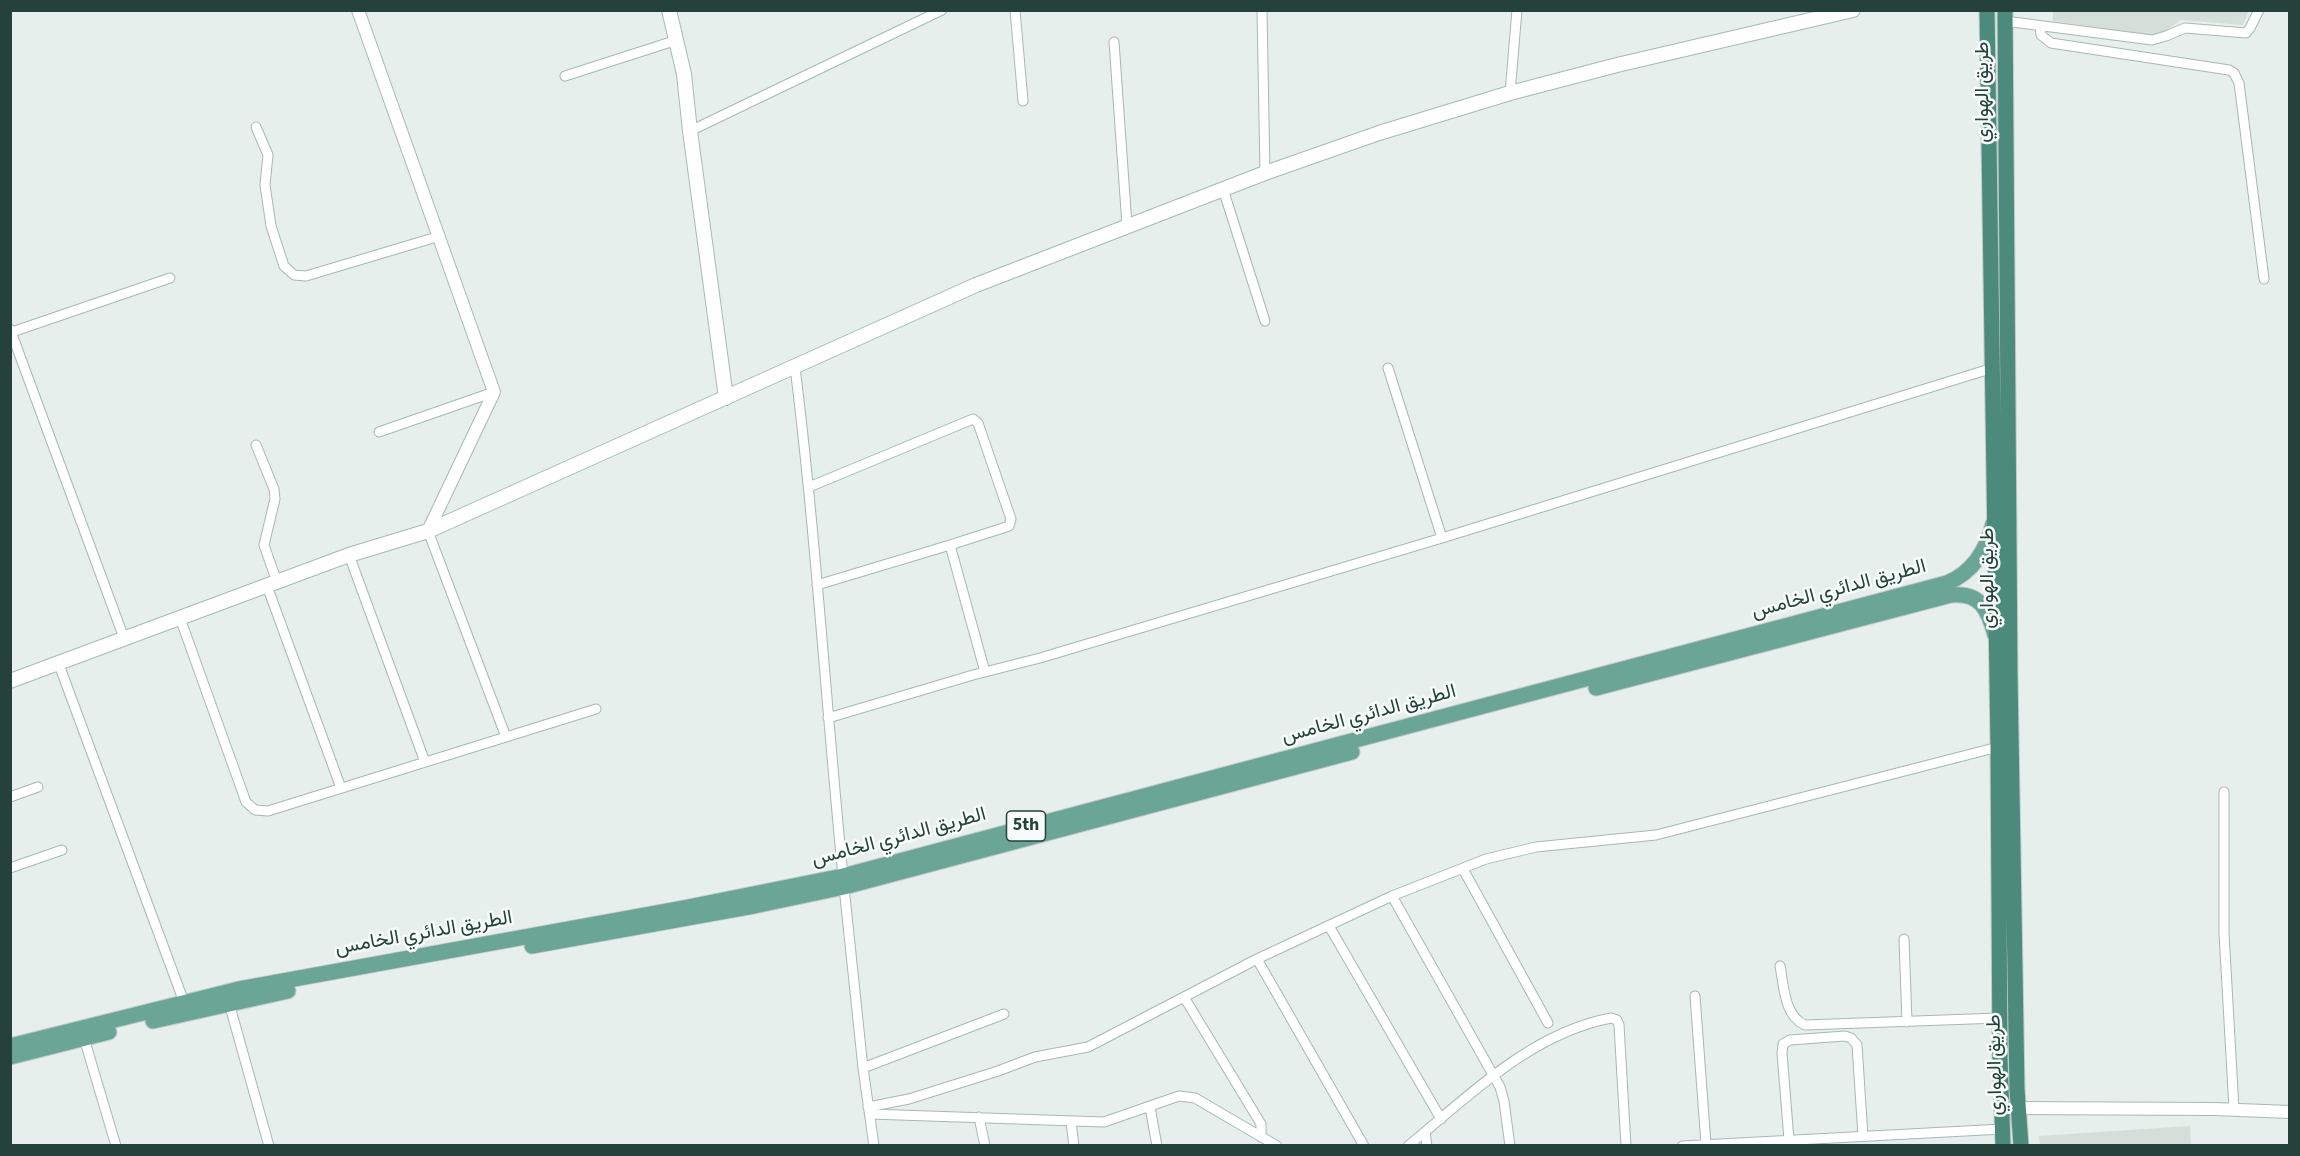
<!DOCTYPE html>
<meta charset="utf-8">
<style>
body{margin:0}
#map{position:relative;width:2300px;height:1156px;overflow:hidden;background:#e6efeb;font-family:"Source Sans 3",sans-serif}
canvas{display:block}
.frame{position:absolute;inset:0;border:12px solid #24423a;pointer-events:none}
</style>
<div id="map">
<canvas width="2300" height="1156"></canvas>
<div class="frame"></div>
</div>
<script>
const ctx = document.querySelector('canvas').getContext('2d');
ctx.lineJoin = 'round';
function paint(path, color) {
  ctx.fillStyle = color;
  ctx.fill(path, 'evenodd');
}
function trace(path, color, width, dash) {
  ctx.strokeStyle = color;
  ctx.lineWidth = width;
  ctx.lineCap = dash ? 'butt' : 'round';
  ctx.setLineDash(dash || []);
  ctx.stroke(path);
}
function write(font, color, halo, rows, align = 'center') {
  ctx.font = font + ' "Source Sans 3",Vazirmatn,sans-serif';
  ctx.lineWidth = 5;
  ctx.setLineDash([]);
  ctx.textBaseline = 'middle';
  ctx.strokeStyle = halo;
  ctx.fillStyle = color;
  for (const [text, x, y, turn = 0] of rows) {
    ctx.save();
    ctx.translate(x, y);
    ctx.rotate((+turn || 0) * Math.PI / 180);
    ctx.textAlign = isNaN(turn) ? turn : align;
    if (halo) ctx.strokeText(text, 0, 0);
    ctx.fillText(text, 0, 0);
    ctx.restore();
  }
}
paint(new Path2D(`
 M2053,11H2249L2243,25L2181,20L2158,36L2053,21Z
 M2190,1126L2191,1145H2040L2039,1136Z`), '#d4dfda');
const minor = new Path2D(`
 M1015,10L1023,101
 M1262,10L1265,173
 M2005,21L2152,40L2166,36L2185,28L2246,33L2250,28L2259,10
 M2040,26L2041,35L2051,43L2229,70L2234,73L2239,83L2264,279
 M1114,42L1127,225
 M565,76L677,40
 M1510,93L1517,10
 M256,127L268,155L265,185L271,226L284,266L294,275L306,276L440,236
 M690,131L942,10
 M1223,189L1265,321
 M10,329L124,638
 M12,332L170,278
 M795,367C816,536 826,706 843,876
 M1388,368L1442,538
 M379,432L494,392
 M256,445L274,489L275,499L264,545L277,582
 M809,487L973,419L978,423L1011,519L1009,526L1003,528L950,545
 M428,531L506,737
 M349,555L425,762
 M817,585L950,545L985,672
 M267,586L341,788
 M180,618L246,802L255,810L268,811L596,709
 M58,662L184,1002
 M828,718L973,675L1040,658L1442,538L1993,368
 M2224,792V933L2234,1109
 M10,797L38,787
 M10,868L62,850
 M1463,869L1548,1023
 M844,887L863,1068L874,1146
 M1392,896L1500,1087L1504,1101L1510,1146
 M1329,926L1441,1119
 M1904,939L1907,1022
 M1257,959L1364,1146
 M1780,966C1784,986 1784,1016 1805,1025L1999,1018
 M1695,996L1706,1144
 M1184,997L1261,1124V1137
 M229,1003L269,1146
 M84,1038L116,1146
 M863,1068L1004,1014
 M868,1107L909,1099L998,1071L1035,1057L1088,1047L1257,959L1392,896L1486,859L1536,847L1656,835L1998,747
 M1150,1107L1157,1146
 M870,1114L1104,1122L1179,1096L1195,1098L1277,1146
 M979,1117L985,1146
 M1071,1122L1074,1146
 M1425,1132L1427,1146
 M1789,1140L1782,1053L1783,1044L1790,1040L1845,1036L1851,1038L1857,1045L1863,1136
 M1408,1146C1469,1096 1531,1033 1611,1018L1617,1020L1619,1025L1626,1146
 M1682,1146L2003,1129`);
const tertiary = new Path2D(`
 M358,10L494,392L428,531
 M2012,1108L2214,1109L2290,1112`);
const secondary = new Path2D(`
 M669,10L684,74L690,131L726,398
 M10,681L349,555L428,531L976,285L1265,173L1379,133L1510,93L1617,65L1853,10`);
const primary = new Path2D(`
 M1596,688L1951,595C1981,592 1988,610 1995,635
 M532,946L754,906L844,887L1352,752
 M153,1021L288,991
 M10,1046L239,989L684,908L843,876L1947,583C1972,573 1987,550 1993,524
 M10,1057L109,1032`);
const trunk = new Path2D(`
 M1987,10L1998,747L2000,1058L2003,1146
 M2005,10L2010,674L2017,1089L2021,1146`);
trace(minor, '#a8b8b2', 11);
trace(tertiary, '#a8b8b2', 14);
trace(secondary, '#a4bbb3', 16);
trace(primary, '#c2cac8', 17);
trace(trunk, '#c2cac8', 17);
trace(minor, '#fff', 9);
trace(tertiary, '#fff', 12);
trace(secondary, '#fff', 14);
trace(primary, '#6aa596', 15);
trace(trunk, '#4c8a7c', 15);
for (const [x, y, w] of [
 [1026,826,39]
]) {
  const box = new Path2D();
  box.roundRect(x - w / 2, y - 15, w, 30, 4.5);
  ctx.fillStyle = '#f7fbf9';
  ctx.fill(box);
  trace(box, '#24423a', 1.5);
}
write('bold 18px', '#24423a', null, [
 ["5th",1026,826]
]);
write('20px', '#24423a', '#f7fbf9', [
 ["طريق الهواري",1984,92,-90],
 ["طريق الهواري",1989,578,-90],
 ["الطريق الدائري الخامس",1839,590,-15],
 ["الطريق الدائري الخامس",1369,715,-15],
 ["الطريق الدائري الخامس",899,838,-15],
 ["الطريق الدائري الخامس",424,934,-10],
 ["طريق الهواري",1996,1065,-91]
]);
</script>
